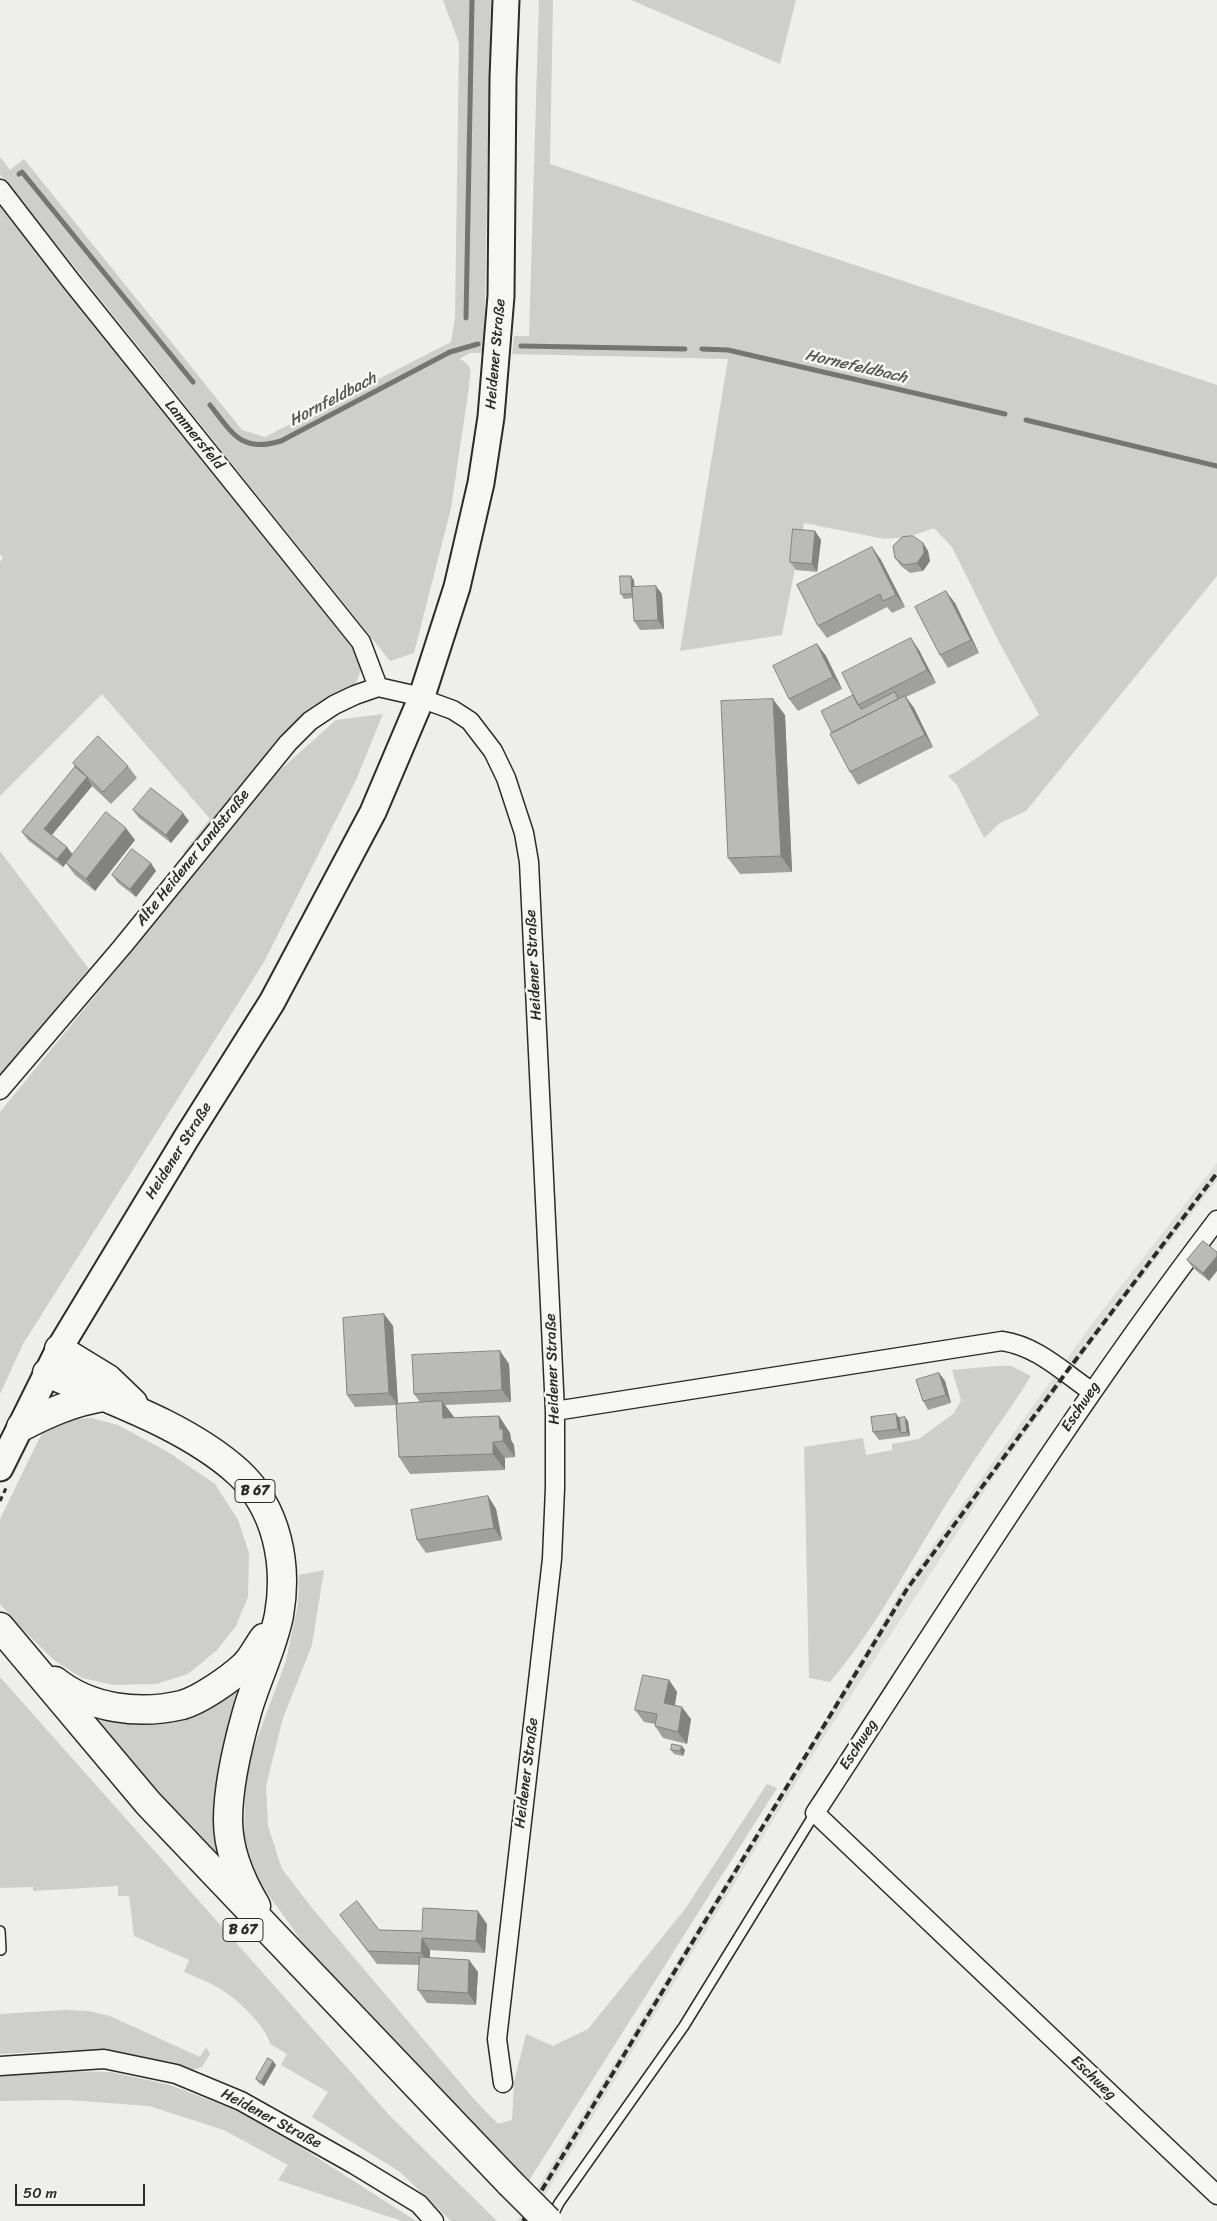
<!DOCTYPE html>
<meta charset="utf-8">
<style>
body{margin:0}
#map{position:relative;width:1217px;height:2221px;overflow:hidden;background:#eeeeea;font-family:Sriracha,sans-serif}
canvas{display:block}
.scale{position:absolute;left:15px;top:2184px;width:130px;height:22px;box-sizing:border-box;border:2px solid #2b2b2b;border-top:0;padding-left:6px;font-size:15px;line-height:18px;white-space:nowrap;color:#2b2b2b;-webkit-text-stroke:4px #f6f6f2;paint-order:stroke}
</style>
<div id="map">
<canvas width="1217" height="2221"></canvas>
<div class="scale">50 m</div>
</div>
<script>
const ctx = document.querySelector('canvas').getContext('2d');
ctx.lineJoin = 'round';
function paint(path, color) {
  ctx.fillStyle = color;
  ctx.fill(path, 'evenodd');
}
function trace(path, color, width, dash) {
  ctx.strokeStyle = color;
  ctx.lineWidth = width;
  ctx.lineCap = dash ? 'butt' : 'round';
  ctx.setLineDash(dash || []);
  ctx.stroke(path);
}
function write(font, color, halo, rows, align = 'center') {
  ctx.font = font + ' Sriracha,sans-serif';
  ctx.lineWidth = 5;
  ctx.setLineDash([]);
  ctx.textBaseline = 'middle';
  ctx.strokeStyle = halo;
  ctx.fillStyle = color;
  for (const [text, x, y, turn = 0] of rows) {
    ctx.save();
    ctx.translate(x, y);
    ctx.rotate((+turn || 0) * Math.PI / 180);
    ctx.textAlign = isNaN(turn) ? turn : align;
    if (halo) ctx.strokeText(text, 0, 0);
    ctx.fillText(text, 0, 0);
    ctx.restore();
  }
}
paint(new Path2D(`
 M1217,1163V1181L1103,1328L991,1481L822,1740L529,2221H517L815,1737L902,1589L1094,1321Z`), '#dededb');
paint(new Path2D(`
 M443,0H491L484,353H470L459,359C474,365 470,373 469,387L451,508L414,653L390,661L0,174V157L10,170L24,159L242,430L265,437L451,342L455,318L459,43Z
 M539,0H553L550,164L1217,385V576L1026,811L1000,823L984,838L957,785L948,776L959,770L1039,715L999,642L952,547L934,528L908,537L885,539L804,523L782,635L680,651L728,359L512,354L514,336H529Z
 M631,0H796L780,64Z
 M0,203L351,642L363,664L355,686L329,699L190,853H183L210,819L102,694L0,796V561L3,558L0,554Z
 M383,714L356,780L264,962L23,1344L0,1394V1112L278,772L336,720Z
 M0,851L89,969L0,1075Z
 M997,1366H1011L1031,1376C1008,1413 982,1447 959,1484C916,1550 881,1622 830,1682L809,1678L804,1447L863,1438L866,1455L892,1450V1444L919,1439L954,1413L961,1400L952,1370Z
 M91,1418L118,1425L168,1452L215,1484L238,1520L249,1553L248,1597L236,1626L217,1650L188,1674L156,1684L114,1685L82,1678L55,1661L21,1628L0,1604V1519L42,1433L68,1420Z
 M324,1570L312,1645L283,1718L266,1786L268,1826L282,1869L312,1908L474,2099L498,2124L512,2120L514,2082L526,2034L553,2046L588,2029L685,1909L767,1784L777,1788L528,2182L306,1954L296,1933L257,1879L244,1836L246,1768L286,1661L298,1604L299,1575Z
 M255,1667L222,1755L214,1808L218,1837L229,1877L88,1719L95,1715L114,1720Z
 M0,1677L390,2116L497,2221H451L400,2172L312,2117L328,2092L281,2065L287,2054L270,2044C266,2025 235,1997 217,1987C207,1981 195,1977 184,1972L189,1960L134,1936L129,1896H118V1886L33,1891V1887L0,1888Z
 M65,2010L88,2011L110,2016L200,2057L206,2047L210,2054L202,2067L192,2070L123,2054L73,2050L0,2054V2014Z
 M44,2071L111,2072L170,2085L238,2111L302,2148L416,2221H402L278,2180L288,2165L224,2130L149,2106L68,2100L0,2101V2075Z`), '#cececa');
trace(new Path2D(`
 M19,174L22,172L193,382
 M466,318L472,0
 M521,346L685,349
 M702,349L728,350L1005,414
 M210,405C233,434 241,453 281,441L450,352L478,344
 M1026,420L1217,466`), '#757573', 5);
const service = new Path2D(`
 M0,1931L1,1950
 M551,2219L559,2203L684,2026L815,1813`);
const minor = new Path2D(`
 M0,189L71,281L361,642L378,687
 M0,1090L122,947L288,743L310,721L334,705L355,695L378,687L409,694L453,710L470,721L493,751L506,778L524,833L529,862L555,1411V1488L552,1559L497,2039L503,2083
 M1217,1220C1072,1410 946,1613 815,1813L1217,2195
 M555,1411L1002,1341C1037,1346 1063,1372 1091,1391
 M0,2066L104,2059L176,2074L241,2101L355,2165L419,2204L434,2221`);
const secondary = new Path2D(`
 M0,1468L59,1349L187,1137L272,1002L373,812L421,699L457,587L481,483L491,417L501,296L503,78L506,0`);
const trunk = new Path2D(`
 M59,1349L108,1379L133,1403
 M47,1373C110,1400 187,1426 238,1472C277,1508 288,1564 279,1615C273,1647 256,1680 247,1712C238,1744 228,1787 228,1820C228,1850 241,1881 256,1906
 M21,1427C48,1413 73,1402 103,1397
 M0,1627L148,1803L510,2183
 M55,1681C90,1709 139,1715 182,1705C200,1700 230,1679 244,1666C252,1659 257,1647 264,1638`);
trace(service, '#2b2b2b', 12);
trace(minor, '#2b2b2b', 21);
trace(secondary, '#2b2b2b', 29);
trace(trunk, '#2b2b2b', 31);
trace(new Path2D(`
 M0,1501L6,1488`), '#2b2b2b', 3, [5, 4]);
trace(service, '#f6f6f2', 9);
trace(minor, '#f6f6f2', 18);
trace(secondary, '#f6f6f2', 25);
trace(trunk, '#f6f6f2', 28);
trace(new Path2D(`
 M523,2221L907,1589L1065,1374L1217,1173`), '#2b2b2b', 4, [8, 4]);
const trunkBridge = new Path2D(`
 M510,2183L548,2221`);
trace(trunkBridge, '#2b2b2b', 31, []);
trace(trunkBridge, '#f6f6f2', 28);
paint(new Path2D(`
 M815,531L821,540L817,572L796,570L790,562Z
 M923,543L928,551L930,561L923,571L910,573L901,566L895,558Z
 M872,547L881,560L905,607L892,613L887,607L827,638L818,626Z
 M634,580V587L662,594L664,629L640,630L634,621L633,598L624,599L621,594Z
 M955,603L979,653L948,668L940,655Z
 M817,644L826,656L842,689L798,711L789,699Z
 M919,650L936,683L906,697L914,708L933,747L858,785L850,772L832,733L853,695Z
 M785,715L792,872L740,874L728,858Z
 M73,763L128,766L137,778L111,804L92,786L52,835L67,847L72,855L135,840L95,891L75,875L66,863L63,867L28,840L22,832L75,767Z
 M133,810L189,821L171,843L139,818Z
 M156,871L136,897L118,883L112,875Z
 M1203,1241L1209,1281L1193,1268L1187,1260Z
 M384,1314L393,1326L398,1404L420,1402L414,1394L500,1351L509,1364L511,1402L445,1405L454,1418L499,1416L510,1433L511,1440L514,1445L515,1457L505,1458V1470L410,1474L399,1457L396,1405L355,1407L347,1395Z
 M939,1373L945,1381L951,1403L928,1410L923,1401Z
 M896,1414L899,1418L908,1421L910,1436L879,1440L873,1432Z
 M488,1496L496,1509L502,1540L426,1553L417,1540Z
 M669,1680L677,1692L675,1705L691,1719L687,1744L663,1738L655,1726V1724L644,1722L635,1710Z
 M671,1750H685L683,1756L674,1754Z
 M340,1915L379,1930L422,1931L487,1924L485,1953L430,1950V1958L469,1960L478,1972L476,2005L427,2003L418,1990L420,1965L377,1964Z
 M276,2065L264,2086L259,2083L256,2079Z`), '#a0a09d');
paint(new Path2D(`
 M815,531L821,540L817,572L812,564Z
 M923,543L928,551L930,561L923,571L917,563Z
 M872,547L881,560L905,607L896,595Z
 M631,576L634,580L635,598L632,594Z
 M656,586L662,594L664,629L658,620Z
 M946,591L955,603L979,653L971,640Z
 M911,638L919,650L936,683L927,670Z
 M817,644L826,656L842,689L833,677Z
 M905,696L914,708L933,747L925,735Z
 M773,699L785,715L792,872L781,856Z
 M87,777L92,786L50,837L44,829Z
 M183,813L189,821L171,843L166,835Z
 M126,828L135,840L95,891L86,879Z
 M67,847L73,855L63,867L57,859Z
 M151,863L156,871L136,897L130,889Z
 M1217,1256V1271L1209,1281L1203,1273Z
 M384,1314L393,1326L398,1405L389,1393Z
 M500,1351L509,1364L511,1402L502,1390Z
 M939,1373L945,1381L951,1403L946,1395Z
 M442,1401L454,1417V1434L443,1418Z
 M896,1414L902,1422L901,1433L898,1429Z
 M499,1416L510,1433L511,1440L514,1445L515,1457L503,1441L500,1429Z
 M905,1417L908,1421L910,1436L907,1432Z
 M493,1442L505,1458V1470L493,1454Z
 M488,1496L496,1509L502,1540L494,1528Z
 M669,1680L677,1692L673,1715L664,1703Z
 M682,1707L691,1719L687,1744L678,1732Z
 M682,1746L685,1750L683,1756L680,1751Z
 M478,1911L487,1924L485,1953L476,1941Z
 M422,1938L430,1950V1965L421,1953Z
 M469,1960L478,1972L476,2005L468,1993Z
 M273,2061L276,2065L264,2086L261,2082Z`), '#828280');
const building = new Path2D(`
 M793,529L815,531L812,564L790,562Z
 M913,536L923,543L924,553L917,563L904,565L895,558L893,546L902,537Z
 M872,547L896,595L883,601L880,594L818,626L797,585Z
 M620,576H631L632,594H621Z
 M656,586L658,620L634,621L632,587Z
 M946,591L971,640L940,655L915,607Z
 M911,638L927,670L858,705L842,673Z
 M817,644L833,677L789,699L773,666Z
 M895,692L898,699L832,733L821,711L853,695L861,709Z
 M905,696L925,735L850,772L830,734Z
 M773,699L781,856L728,858L721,701Z
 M98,736L128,766L103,792L73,763Z
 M75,767L87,777L44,829L67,847L57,859L22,832Z
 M151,788L183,813L166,835L133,810Z
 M106,812L126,828L86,879L66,863Z
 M132,849L151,863L130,889L112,875Z
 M1203,1241L1217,1252V1256L1203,1273L1187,1260Z
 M384,1314L389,1393L347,1395L343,1318Z
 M500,1351L502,1390L414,1394L412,1355Z
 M939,1373L946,1395L923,1401L916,1380Z
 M442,1401L443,1418L499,1416L500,1429H503V1441L493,1442V1454L399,1457L396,1404Z
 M896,1414L898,1429L873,1432L871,1417Z
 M905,1417L907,1432L901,1433L899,1418Z
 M488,1496L494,1528L417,1540L411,1510Z
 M643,1675L669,1680L664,1703L682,1707L678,1732L655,1726L657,1714L635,1710Z
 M672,1744L682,1746L680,1751L671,1750Z
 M357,1901L379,1930L422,1931L423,1908L478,1911L476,1941L422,1938L421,1953L368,1951L340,1915Z
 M420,1957L469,1960L468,1993L418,1990Z
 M268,2058L273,2061L261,2082L256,2079Z`);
paint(building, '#babab7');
trace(building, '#828280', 1);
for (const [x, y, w] of [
 [255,1491,40],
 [243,1930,40]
]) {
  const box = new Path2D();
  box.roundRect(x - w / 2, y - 11.5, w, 23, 4);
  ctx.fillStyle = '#f6f6f2';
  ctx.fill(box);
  trace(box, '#2b2b2b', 1);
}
write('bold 14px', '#2b2b2b', null, [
 ["B 67",255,1491],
 ["B 67",243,1930]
]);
write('15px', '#2b2b2b', '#f6f6f2', [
 ["Heidener Straße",496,354,-85],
 ["Lammersfeld",194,435,51],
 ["Alte Heidener Landstraße",193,858,-51],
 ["Heidener Straße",534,965,-93],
 ["Heidener Straße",179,1151,-58],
 ["Heidener Straße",553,1369,-92],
 ["Eschweg",1081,1407,-56],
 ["Eschweg",859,1745,-57],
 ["Heidener Straße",527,1773,-83],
 ["Eschweg",1093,2078,44],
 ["Heidener Straße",271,2119,28]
]);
write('italic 16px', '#565655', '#f6f6f2', [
 ["Hornefeldbach",856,367,13],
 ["Hornfeldbach",333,400,-28]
]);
</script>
